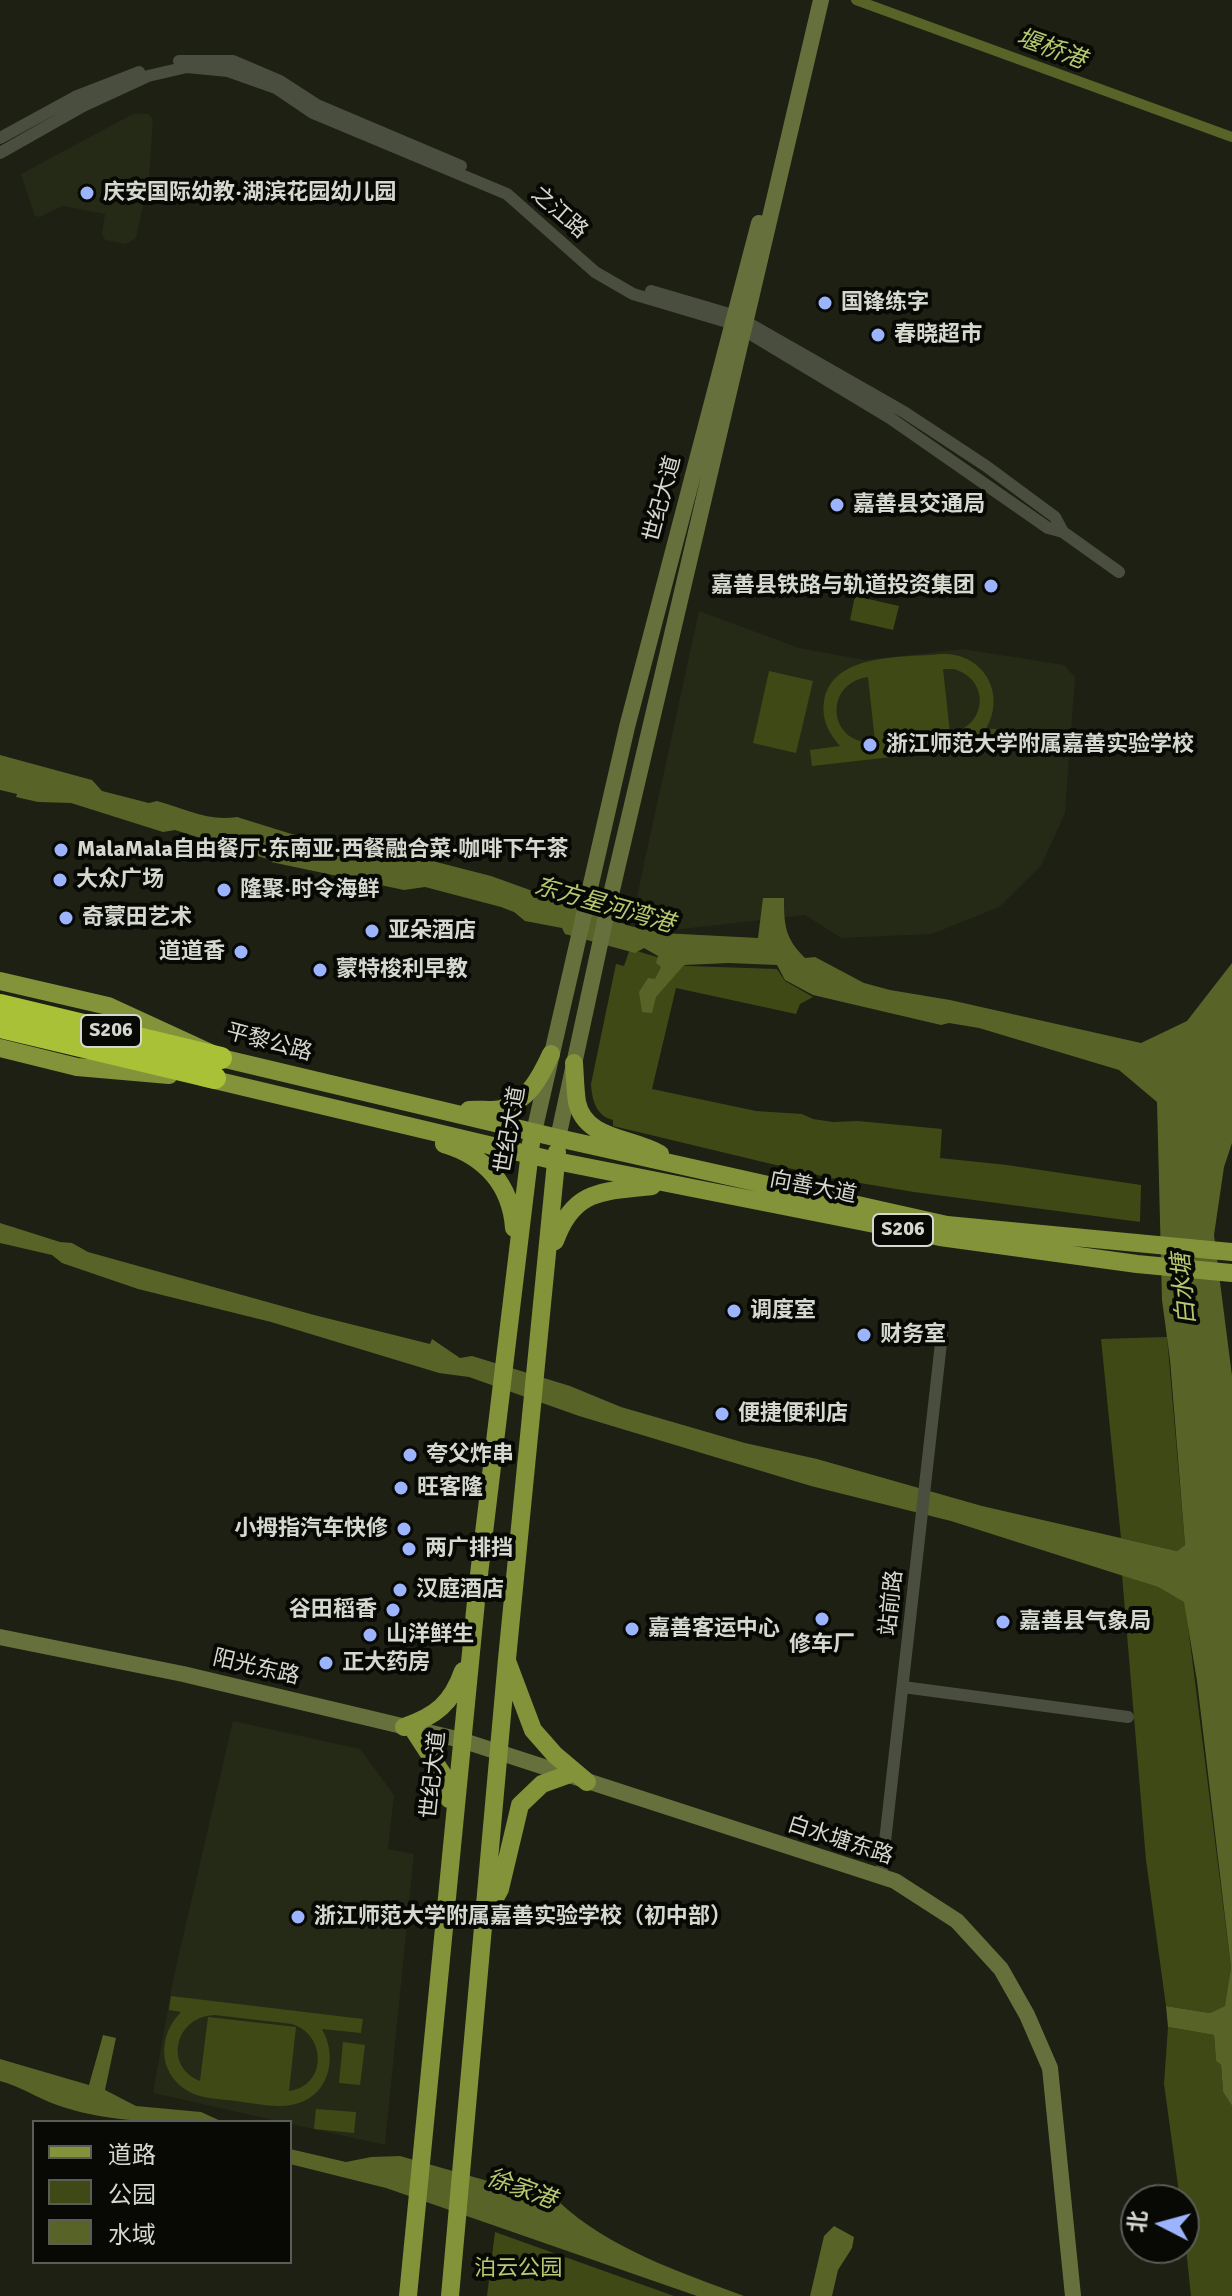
<!DOCTYPE html>
<meta charset="utf-8">
<style>
body{margin:0}
#map{position:relative;width:1232px;height:2296px;overflow:hidden;background:#1d2013;font-family:Signika,"Noto Sans SC",sans-serif}
canvas{display:block}
.legend{position:absolute;left:32px;top:2120px;width:260px;height:144px;box-sizing:border-box;background:#080904;border:2px solid #5a5c55;margin:0;padding:10px 14px;list-style:none;font-size:24px;color:#d5d8cf}
.legend li{display:flex;align-items:center;gap:16px;height:40px}
.legend b{width:40px;border:2px solid #5a5c55}
.north{position:absolute;left:1120px;top:2184px;width:80px;height:80px;box-sizing:border-box;background:#080904;border:2px solid #5a5c55;border-radius:50%;rotate:276deg;font-size:22px;font-weight:700;line-height:32px;text-align:center;color:#d5d8cf}
.north::after{content:'';display:block;margin:auto;width:28px;height:36px;background:#9cb4fd;clip-path:polygon(50% 0,100% 100%,50% 72%,0 100%)}
</style>
<div id="map">
<canvas width="1232" height="2296"></canvas>
<ul class="legend">
<li><b style="height:10px;background:#82933a"></b>道路</li>
<li><b style="height:22px;background:#3f4916"></b>公园</li>
<li><b style="height:22px;background:#576327"></b>水域</li>
</ul>
<div class="north">北</div>
</div>
<script>
const ctx = document.querySelector('canvas').getContext('2d');
ctx.lineJoin = 'round';
function paint(path, color) {
  ctx.fillStyle = color;
  ctx.fill(path, 'evenodd');
}
function trace(path, color, width, dash) {
  ctx.strokeStyle = color;
  ctx.lineWidth = width;
  ctx.lineCap = dash ? 'butt' : 'round';
  ctx.setLineDash(dash || []);
  ctx.stroke(path);
}
function write(font, color, halo, rows, align = 'center') {
  ctx.font = font + ' Signika,"Noto Sans SC",sans-serif';
  ctx.lineWidth = 8;
  ctx.setLineDash([]);
  ctx.textBaseline = 'middle';
  ctx.strokeStyle = halo;
  ctx.fillStyle = color;
  for (const [text, x, y, turn = 0] of rows) {
    ctx.save();
    ctx.translate(x, y);
    ctx.rotate((+turn || 0) * Math.PI / 180);
    ctx.textAlign = isNaN(turn) ? turn : align;
    if (halo) ctx.strokeText(text, 0, 0);
    ctx.fillText(text, 0, 0);
    ctx.restore();
  }
}
paint(new Path2D(`
 M133,114H149L153,119L149,179L136,238L126,244L105,240L102,233L105,214L63,206L39,217L35,216L21,174Z
 M699,611L799,648L865,660L963,649L1064,665L1075,677L1065,813L1041,866L999,907L932,934L841,938L805,915L673,930L637,896Z
 M233,1721L360,1749L394,1795L388,1849L414,1854L385,2145L153,2093L173,1980Z`), '#252a16');
paint(new Path2D(`
 M855,596L899,606L893,630L850,620Z
 M941,654C983,652 1007,693 986,729H996L998,745L812,766L810,750L840,746C829,734 821,719 824,701C833,652 903,658 941,654ZM954,669C991,680 987,727 950,733L943,669ZM868,677L875,741C831,749 820,684 868,677Z
 M769,671L813,681L796,753L753,743Z
 M630,949L687,966L777,969L785,981L813,997L800,1004L796,1014L676,988L652,1089L756,1111L802,1114L813,1119L833,1122L858,1121L942,1129L940,1158L1007,1165L1141,1185L1140,1222L914,1192L830,1178L613,1126V1120C596,1116 592,1100 591,1084L616,964L624,966Z
 M1167,1337L1185,1545L1177,1551L1121,1538L1101,1339Z
 M1122,1575L1158,1587L1185,1602L1231,1968L1226,2006L1210,2013L1166,2006L1146,1860Z
 M171,1996L363,2019L361,2033L322,2029C339,2059 328,2099 291,2105C273,2108 253,2103 236,2101C220,2099 202,2099 188,2091C157,2073 158,2035 181,2012L169,2010ZM215,2015L292,2024C327,2035 327,2086 289,2091L296,2027L208,2017L200,2081C163,2066 175,2016 215,2015Z
 M1168,2027L1214,2035L1216,2061L1221,2065L1223,2092L1232,2106V2296H1191L1184,2229V2200H1180L1164,2084Z
 M343,2042L365,2045L360,2085L339,2083Z
 M316,2109L356,2112L354,2133L314,2129Z
 M495,2232L674,2296H487Z`), '#3f4916');
paint(new Path2D(`
 M0,755L92,780L102,791L149,803L157,801C184,808 208,822 237,817L359,855H409L491,876L630,926L662,933L758,938L763,898H784C784,926 785,938 805,958L815,957L864,983L890,990L950,1000L1141,1043L1187,1021L1232,963V1143L1224,1167L1214,1235L1232,1376V2106L1223,2092L1221,2065L1216,2061L1214,2035L1168,2027L1166,2006L1210,2013L1225,2006L1231,1968L1197,1681L1184,1602L1158,1587L951,1521L811,1486L579,1416L469,1377L439,1373L271,1322L138,1289L62,1263L52,1255L0,1243V1223L60,1242L72,1243L88,1252L314,1315L430,1344L432,1339L460,1358L472,1356L570,1386L621,1407L745,1443L817,1459L982,1506L1177,1551L1185,1545L1170,1360L1162,1300L1157,1102L1119,1070L979,1028L949,1023L941,1025L813,995L785,980L777,965L729,963L684,965L656,997L652,1013L642,1012L639,992L648,978L655,979L661,967L656,963L658,956L644,948L635,953L565,934L562,928L525,921L514,912L501,907L425,887L404,890L271,862L267,859L175,830L163,832L71,803L38,802L16,797L17,794L0,790Z
 M103,2035L116,2038L105,2090L136,2106L201,2112L223,2122C167,2122 111,2124 57,2105C37,2098 20,2086 0,2081V2059L89,2085Z
 M290,2149L346,2162L371,2157L400,2156L558,2201C609,2249 680,2272 744,2296H697L386,2188L290,2164Z
 M834,2226L854,2237L852,2248L838,2270L832,2296H810L824,2236Z`), '#576327');
trace(new Path2D(`
 M856,0L1232,137`), '#576327', 10);
trace(new Path2D(`
 M179,61H233L280,81L317,105L461,166
 M0,138L77,96L139,72
 M0,153L83,106L148,76L187,67L228,71L276,88L313,113L507,194L595,272L633,294L734,324L890,418L1048,528L1063,532L1119,572
 M651,291L736,316
 M741,319L904,412L986,466L1055,517L1063,532
 M903,1687L1128,1717
 M881,1877L942,1334`), '#4a4e3f', 12);
trace(new Path2D(`
 M534,1132L627,727L759,223
 M558,1138L608,907L821,0
 M0,1637L183,1674L461,1740L895,1881L957,1921L1001,1969L1027,2015L1050,2068L1073,2296`), '#66703c', 16);
trace(new Path2D(`
 M0,981L108,1006L221,1058L558,1138L947,1225L1232,1252
 M0,1048L77,1067L169,1075
 M574,1063C575,1075 575,1089 577,1102C585,1140 631,1137 660,1154
 M202,1077L556,1161L940,1237L1137,1264L1232,1273
 M469,1110C479,1109 492,1111 501,1109C528,1101 540,1078 551,1054
 M444,1144C485,1156 511,1185 514,1228
 M555,1241C574,1188 603,1192 652,1186
 M507,1661L533,1730L555,1755L587,1782
 M404,1727C436,1716 452,1703 463,1671
 M413,1729L445,1778L449,1799
 M487,1913L500,1889L520,1805L542,1784L567,1775
 M408,2296L477,1591L531,1143
 M450,2296L507,1659L557,1152`), '#82933a', 18);
trace(new Path2D(`
 M0,1005L221,1058
 M0,1027L215,1078`), '#a8c136', 22);
for (const [x, y, r, color] of [
 [87,193,8,"#9cb4fd"],
 [825,303,8,"#9cb4fd"],
 [878,335,8,"#9cb4fd"],
 [837,505,8,"#9cb4fd"],
 [991,586,8,"#9cb4fd"],
 [870,745,8,"#9cb4fd"],
 [61,850,8,"#9cb4fd"],
 [60,880,8,"#9cb4fd"],
 [224,890,8,"#9cb4fd"],
 [66,918,8,"#9cb4fd"],
 [372,931,8,"#9cb4fd"],
 [241,952,8,"#9cb4fd"],
 [320,970,8,"#9cb4fd"],
 [734,1311,8,"#9cb4fd"],
 [864,1335,8,"#9cb4fd"],
 [722,1414,8,"#9cb4fd"],
 [410,1455,8,"#9cb4fd"],
 [401,1488,8,"#9cb4fd"],
 [404,1529,8,"#9cb4fd"],
 [409,1549,8,"#9cb4fd"],
 [400,1590,8,"#9cb4fd"],
 [393,1610,8,"#9cb4fd"],
 [822,1619,8,"#9cb4fd"],
 [1003,1622,8,"#9cb4fd"],
 [632,1629,8,"#9cb4fd"],
 [370,1635,8,"#9cb4fd"],
 [326,1663,8,"#9cb4fd"],
 [298,1917,8,"#9cb4fd"]
]) {
  const dot = new Path2D();
  dot.arc(x, y, r, 0, 2 * Math.PI);
  ctx.fillStyle = color;
  ctx.fill(dot);
  trace(dot, '#080904', 3);
}
for (const [x, y, w] of [
 [111,1031,60],
 [903,1230,60]
]) {
  const box = new Path2D();
  box.roundRect(x - w / 2, y - 16, w, 32, 6);
  ctx.fillStyle = '#080904';
  ctx.fill(box);
  trace(box, '#d5d8cf', 2);
}
write('bold 20px', '#d5d8cf', null, [
 ["S206",111,1031],
 ["S206",903,1230]
]);
write('bold 22px', '#d5d8cf', '#080904', [
 ["庆安国际幼教·湖滨花园幼儿园",103,193],
 ["国锋练字",841,303],
 ["春晓超市",894,335],
 ["嘉善县交通局",853,505],
 ["嘉善县铁路与轨道投资集团",975,586,"right"],
 ["浙江师范大学附属嘉善实验学校",886,745],
 ["MalaMala自由餐厅·东南亚·西餐融合菜·咖啡下午茶",77,850],
 ["大众广场",76,880],
 ["隆聚·时令海鲜",240,890],
 ["奇蒙田艺术",82,918],
 ["亚朵酒店",388,931],
 ["道道香",225,952,"right"],
 ["蒙特梭利早教",336,970],
 ["调度室",750,1311],
 ["财务室",880,1335],
 ["便捷便利店",738,1414],
 ["夸父炸串",426,1455],
 ["旺客隆",417,1488],
 ["小拇指汽车快修",388,1529,"right"],
 ["两广排挡",425,1549],
 ["汉庭酒店",416,1590],
 ["谷田稻香",377,1610,"right"],
 ["嘉善县气象局",1019,1622],
 ["嘉善客运中心",648,1629],
 ["山洋鲜生",386,1635],
 ["修车厂",822,1645,"center"],
 ["正大药房",342,1663],
 ["浙江师范大学附属嘉善实验学校（初中部）",314,1917]
], 'left');
write('22px', '#d5d8cf', '#080904', [
 ["之江路",559,213,41],
 ["世纪大道",663,499,-75],
 ["平黎公路",269,1043,15],
 ["世纪大道",511,1130,-80],
 ["向善大道",813,1188,11],
 ["站前路",892,1603,-84],
 ["阳光东路",256,1668,13],
 ["世纪大道",434,1775,-84],
 ["白水塘东路",840,1841,18]
]);
write('22px', '#b7cb73', '#080904', [
 ["泊云公园",518,2269]
]);
write('italic 24px', '#b5c971', '#080904', [
 ["堰桥港",1051,50,20],
 ["东方星河湾港",604,906,16],
 ["白水塘",1185,1289,-95],
 ["徐家港",521,2190,20]
]);
</script>
